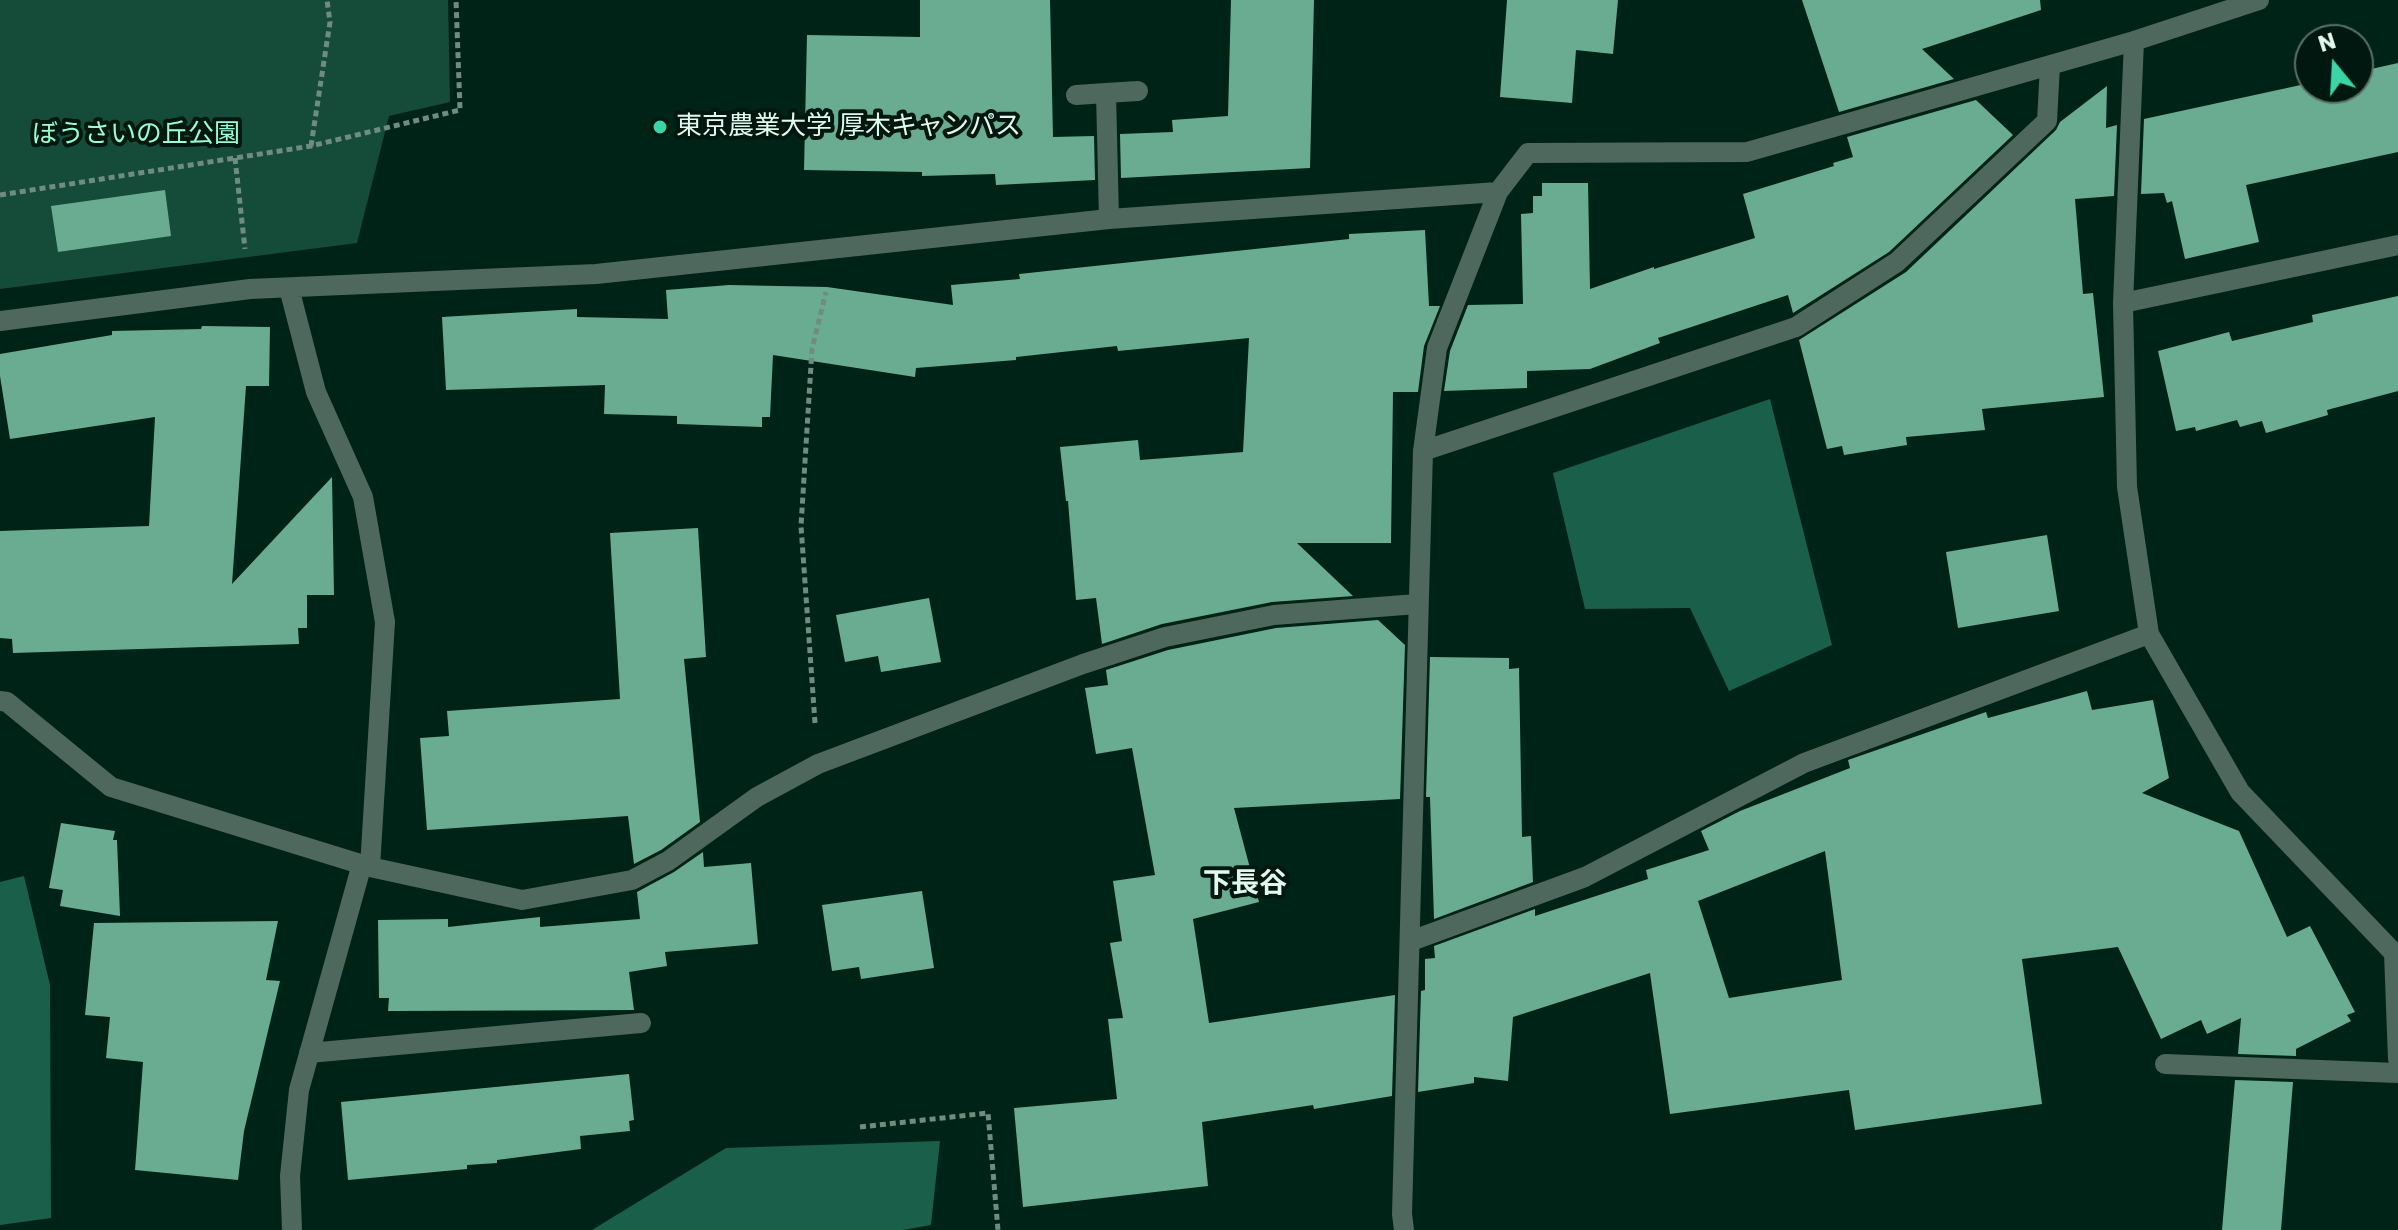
<!DOCTYPE html>
<meta charset="utf-8">
<style>
body{margin:0}
#map{position:relative;width:2398px;height:1230px;overflow:hidden;background:#002317;font-family:Poppins,sans-serif}
canvas{display:block}
.north{position:absolute;left:2294px;top:24px;width:80px;height:80px;box-sizing:border-box;background:#00180f;border:2px solid #5a7168;border-radius:50%;rotate:342deg;font-size:22px;font-weight:700;line-height:32px;text-align:center;color:#e2f7ee}
.north::after{content:'';display:block;margin:auto;width:28px;height:36px;background:#3bd4a4;clip-path:polygon(50% 0,100% 100%,50% 72%,0 100%)}
</style>
<div id="map">
<canvas width="2398" height="1230"></canvas>
<div class="north">N</div>
</div>
<script>
const ctx = document.querySelector('canvas').getContext('2d');
ctx.lineJoin = 'round';
function paint(path, color) {
  ctx.fillStyle = color;
  ctx.fill(path, 'evenodd');
}
function trace(path, color, width, dash) {
  ctx.strokeStyle = color;
  ctx.lineWidth = width;
  ctx.lineCap = dash ? 'butt' : 'round';
  ctx.setLineDash(dash || []);
  ctx.stroke(path);
}
function write(font, color, halo, rows, align = 'center') {
  ctx.font = font + ' Poppins,"Noto Sans JP",sans-serif';
  ctx.lineWidth = 8;
  ctx.setLineDash([]);
  ctx.textBaseline = 'middle';
  ctx.strokeStyle = halo;
  ctx.fillStyle = color;
  for (const [text, x, y, turn = 0] of rows) {
    ctx.save();
    ctx.translate(x, y);
    ctx.rotate((+turn || 0) * Math.PI / 180);
    ctx.textAlign = isNaN(turn) ? turn : align;
    if (halo) ctx.strokeText(text, 0, 0);
    ctx.fillText(text, 0, 0);
    ctx.restore();
  }
}
paint(new Path2D(`
 M0,0H448L450,102L389,116L357,243L0,289Z`), '#154b39');
paint(new Path2D(`
 M1770,399L1832,645L1729,691L1690,608L1585,609L1553,473Z
 M24,876L50,985L51,1218L0,1225V882Z
 M940,1141L931,1225L903,1230H592L726,1148Z`), '#195f49');
paint(new Path2D(`
 M920,0H1050L1053,137L1094,136L1095,180L996,185L995,174L922,176V172L804,170L807,35L920,37Z
 M1231,0H1314L1310,168L1121,178L1120,134L1173,132L1172,120L1228,116Z
 M1507,0H1618L1613,54L1576,50L1572,103L1500,97Z
 M1802,0H2040L2041,10L1922,49L1954,79L1839,112Z
 M2398,63V152L2246,185L2259,242L2185,259L2172,201L2167,203L2164,193L2141,194L2144,119L2310,83V88H2358V72Z
 M2107,86L2106,128L2117,125L2114,196L2075,199L2083,294L2093,293L2104,397L1982,409L1985,430L1906,437L1907,445L1844,455L1842,446L1827,449L1799,340L1906,272L2056,130L2060,122Z
 M1976,100L2013,135L1889,252L1793,313L1788,295L1658,338L1660,343L1590,369L1527,371V388L1444,391L1450,351L1468,305L1523,304L1521,214L1533,213V196H1542V183H1588L1590,289L1654,267V269L1755,238L1743,194L1834,166L1833,163L1853,157L1847,137Z
 M165,190L171,236L58,252L51,206Z
 M1425,230L1429,306H1440L1424,346L1418,392H1393L1391,543H1297L1353,596L1272,602L1162,624L1102,644L1096,598L1076,600L1068,501H1066L1060,447L1138,440L1140,460L1243,452L1249,338L1118,351L1117,346L1016,357V360L916,368L915,377L773,355L770,417H762V427L677,424V416L604,414L605,385L446,390L442,317L577,309V317L668,319L666,290L729,285L827,287L953,305L951,285L1020,279L1019,274L1349,239V234Z
 M2398,296V391L2327,410L2328,415L2266,433L2262,421L2240,427L2237,420L2196,431L2195,427L2176,431L2158,351L2229,332L2232,341L2313,322L2312,315Z
 M202,326L270,327L269,386H246L232,584L332,477L334,595H307V628H298L299,644L13,653L12,639L0,638V531L149,526L155,417L10,439L0,376V354L112,335V331L201,329Z
 M698,528L706,657L684,659L700,822L661,850L634,864L628,816L427,830L420,738L449,736L447,711L620,699L610,533Z
 M2047,535L2059,611L1958,628L1946,552Z
 M929,598L941,662L881,672L878,656L845,662L836,615Z
 M1378,620L1405,645L1400,799L1234,808L1259,902L1193,919L1209,1023L1395,995L1392,1096L1314,1109L1313,1105L1202,1122L1208,1186L1023,1207L1014,1108L1117,1099L1108,1019L1123,1018L1110,943L1122,941L1113,881L1155,875L1132,748L1096,754L1085,688L1108,685L1106,670L1168,650L1276,628Z
 M1430,657L1509,658V669L1519,668L1522,837L1531,836L1533,882L1434,919L1430,797H1426Z
 M2087,691L2092,710L2153,700L2169,778L2142,793L2239,831L2287,937L2310,926L2355,1012L2347,1015L2351,1021L2296,1049V1056L2238,1054L2241,1018L2207,1034L2201,1020L2161,1039L2118,947L2022,959L2042,1104L1855,1130L1849,1090L1670,1114L1650,973L1513,1017L1508,1081L1474,1077V1083L1418,1092L1421,991L1425,990V959L1435,958L1434,946L1535,909V916L1648,879L1646,870L1709,850L1701,831L1740,811L1850,768L1848,760L1986,712L1988,718ZM1825,851L1842,980L1729,998L1698,901Z
 M61,823L115,831L113,840H117L120,916L60,906L63,890L49,888Z
 M703,852L704,867L751,863L758,944L665,952L667,966L629,972L634,1010L388,1011L389,998H379L378,920L448,919V927L540,917V927L640,919L637,892L674,872Z
 M922,891L934,968L861,979L859,967L832,971L822,905Z
 M278,921L266,980L280,981L244,1131L238,1180L135,1170L143,1062L106,1058L110,1017L85,1015L94,923Z
 M629,1074L634,1120L629,1121L630,1131L580,1136L581,1149L497,1160V1163L467,1165V1169L348,1180L341,1102Z
 M2235,1080L2293,1082L2281,1230H2222Z`), '#6aac92');
trace(new Path2D(`
 M311,146L330,22L327,0
 M235,158L245,249
 M0,195L311,146L460,110L456,0
 M815,723L801,526L812,349L826,292
 M860,1127L988,1113L998,1230`), '#708c81', 5, [6, 4]);
trace(new Path2D(`
 M292,1230L290,1176L299,1090L362,864`), '#4e685d', 20);
trace(new Path2D(`
 M2134,41L2123,303L2127,487L2149,634L2240,792L2394,953L2398,1059
 M1106,93L1138,91
 M1076,95L1106,93L1109,219
 M289,288L316,392L363,497L385,622L370,867
 M2123,303L2398,245
 M0,321L250,289L596,274L1109,219L1498,192L1528,153L1747,152L2134,41L2259,0
 M1423,451L1796,327L1897,262L2047,121L2050,65
 M0,701L7,702L111,787L370,867L522,900L632,880L668,861L757,797L818,764L1083,664L1165,637L1274,615L1417,604
 M1411,941L1585,877L1804,763L2149,634
 M309,1053L641,1023
 M2165,1064L2398,1073
 M1404,1230L1402,1214L1423,451L1437,348L1498,192`), '#4e685d', 20);
for (const [x, y, r, color] of [
 [660,127,8,"#3bd4a4"]
]) {
  const dot = new Path2D();
  dot.arc(x, y, r, 0, 2 * Math.PI);
  ctx.fillStyle = color;
  ctx.fill(dot);
  trace(dot, '#00180f', 3);
}
write('26px', '#e2f7ee', '#00180f', [
 ["東京農業大学 厚木キャンパス",676,127]
], 'left');
write('26px', '#99fcd5', '#00180f', [
 ["ぼうさいの丘公園",136,135]
]);
write('bold 28px', '#e2f7ee', '#00180f', [
 ["下長谷",1245,885]
]);
</script>
